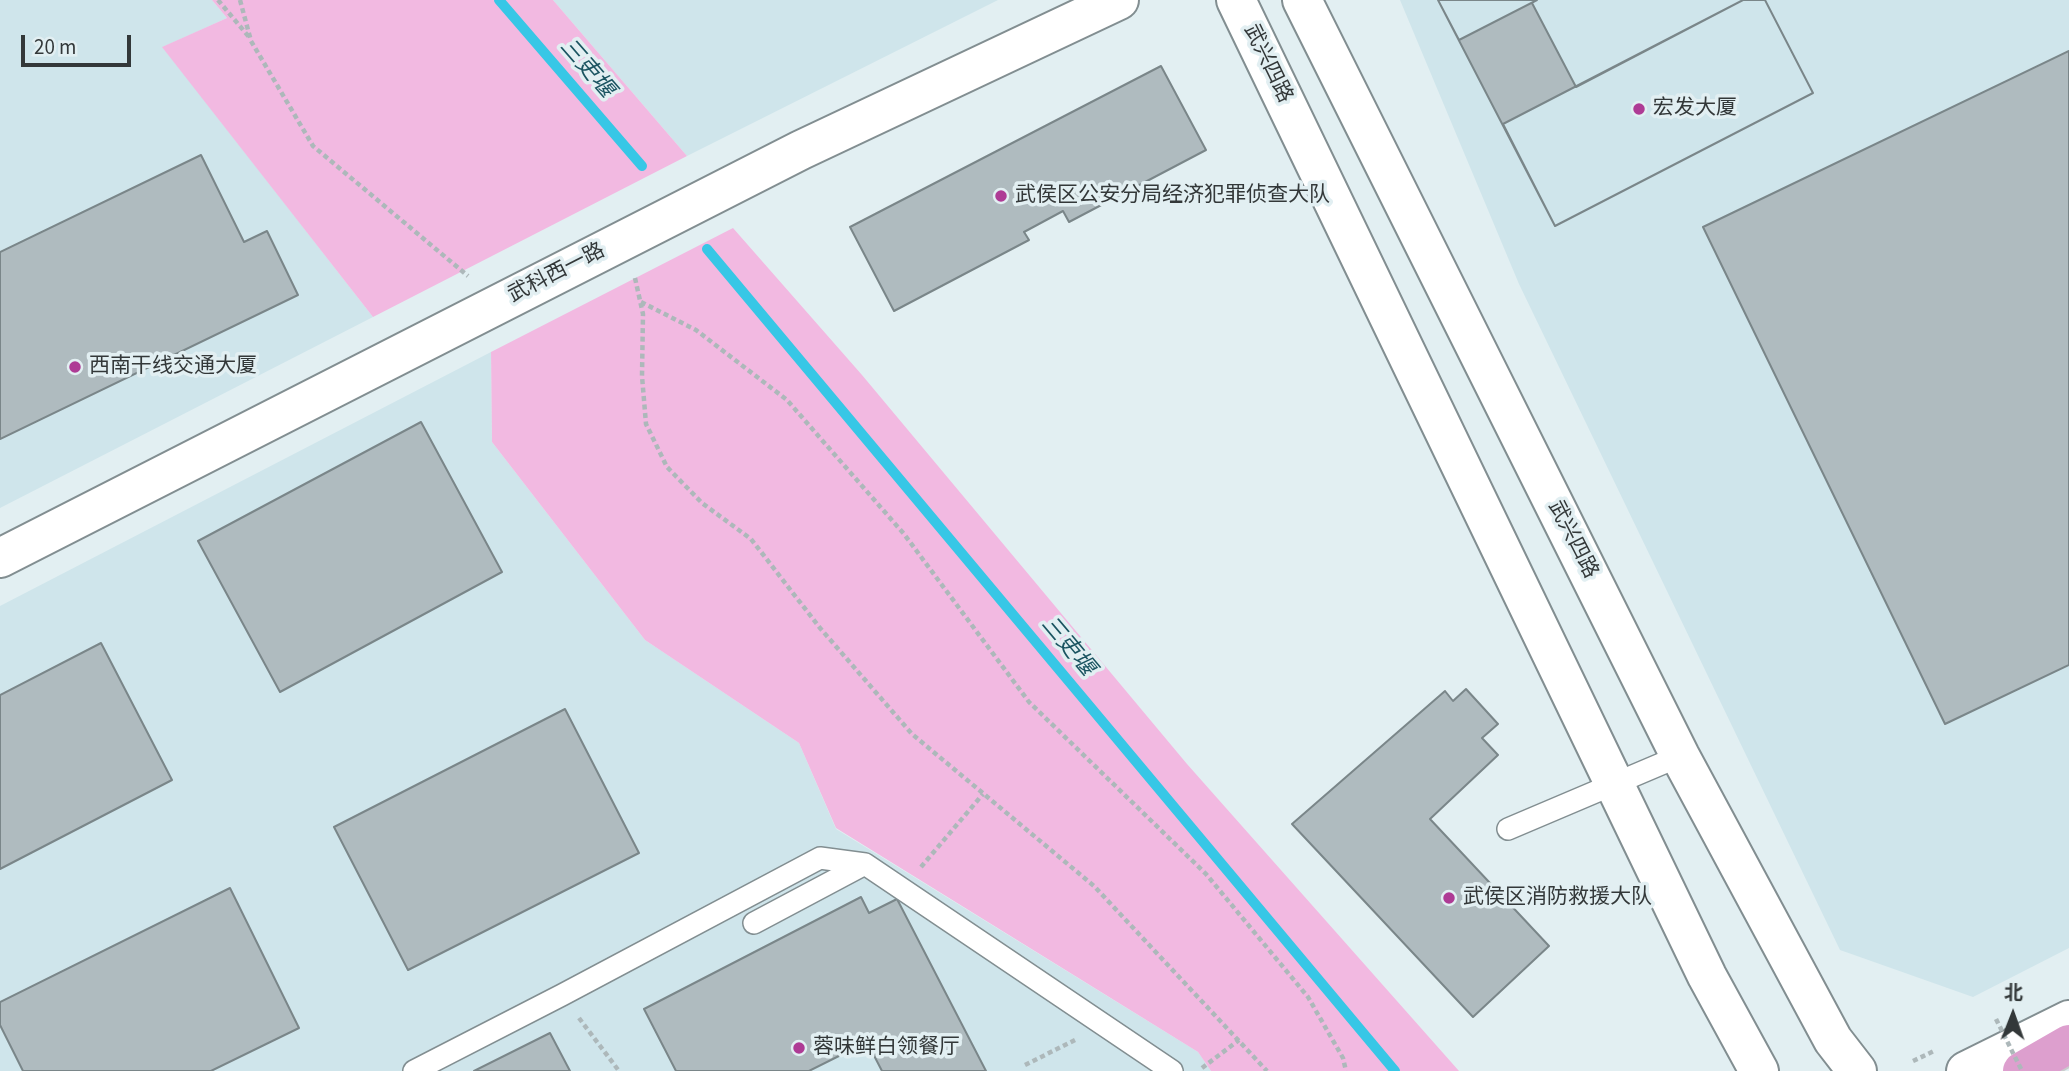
<!DOCTYPE html>
<meta charset="utf-8">
<style>
body{margin:0}
#map{position:relative;width:2069px;height:1071px;overflow:hidden;background:#e2eff2;font-family:"Source Sans 3","Noto Sans SC",sans-serif}
canvas{display:block}
.north{position:absolute;left:1978px;top:980px;width:70px;height:70px;-webkit-text-stroke:5px #e2eff2;paint-order:stroke;rotate:1deg;font-size:19px;font-weight:700;line-height:28px;text-align:center;color:#333839}
.north::after{content:'';display:block;margin:auto;width:24px;height:32px;background:#333839;clip-path:polygon(50% 0,100% 100%,50% 72%,0 100%)}
.scale{position:absolute;left:21px;top:35px;width:110px;height:32px;box-sizing:border-box;border:4px solid #333839;border-top:0;padding-left:9px;font-size:21px;line-height:24px;white-space:nowrap;color:#333839;-webkit-text-stroke:5px #e2eff2;paint-order:stroke}
</style>
<div id="map">
<canvas width="2069" height="1071"></canvas>
<div class="north">北</div>
<div class="scale">20 m</div>
</div>
<script>
const ctx = document.querySelector('canvas').getContext('2d');
ctx.lineJoin = 'round';
function paint(path, color) {
  ctx.fillStyle = color;
  ctx.fill(path, 'evenodd');
}
function trace(path, color, width, dash) {
  ctx.strokeStyle = color;
  ctx.lineWidth = width;
  ctx.lineCap = dash ? 'butt' : 'round';
  ctx.setLineDash(dash || []);
  ctx.stroke(path);
}
function write(font, color, halo, rows, align = 'center') {
  ctx.font = font + ' "Source Sans 3","Noto Sans SC",sans-serif';
  ctx.lineWidth = 7;
  ctx.setLineDash([]);
  ctx.textBaseline = 'middle';
  ctx.strokeStyle = halo;
  ctx.fillStyle = color;
  for (const [text, x, y, turn = 0] of rows) {
    ctx.save();
    ctx.translate(x, y);
    ctx.rotate((+turn || 0) * Math.PI / 180);
    ctx.textAlign = isNaN(turn) ? turn : align;
    if (halo) ctx.strokeText(text, 0, 0);
    ctx.fillText(text, 0, 0);
    ctx.restore();
  }
}
paint(new Path2D(`
 M0,0H212L227,18L163,47L373,317L0,508Z
 M553,0H998L687,156Z
 M1400,0H2069V948L1973,997L1840,950L1519,284Z
 M491,352L492,442L645,640L799,743L836,829L1198,1052L1211,1071H0V606Z`), '#cfe5eb');
paint(new Path2D(`
 M212,0H553L687,156L373,317L162,47L227,18Z
 M733,228L862,375L1187,764L1459,1071H1211L1198,1052L836,828L799,743L645,640L492,442L491,352Z`), '#f2b9e1');
trace(new Path2D(`
 M499,0L642,166
 M707,249L1395,1071`), '#37c7e6', 10);
const building = new Path2D(`
 M1438,0H1537L1459,40Z
 M1438,0H1537L1532,3L1576,87L1743,0H1765L1813,93L1555,226Z
 M1743,0H1765L1813,93L1555,226L1503,124Z
 M2069,51V665L1945,724L1703,227Z
 M1161,66L1206,150L1069,222L1063,211L1024,232L1029,240L894,311L850,227Z
 M201,155L244,242L267,231L298,295L0,439V252Z
 M421,422L502,572L280,692L198,541Z
 M101,643L172,780L0,869V695Z
 M1466,689L1498,724L1482,738L1498,755L1430,819L1549,946L1473,1017L1292,824L1445,691L1453,701Z
 M565,709L639,853L408,970L334,827Z
 M230,888L299,1028L211,1071H23L0,1025V1002Z
 M861,897L869,913L897,899L986,1071H882L867,1042L809,1071H676L644,1009Z
 M550,1033L570,1071H474Z`);
paint(building, '#afbbbf');
trace(building, '#7a8689', 2);
const service = new Path2D(`
 M1508,829L1680,756
 M754,923L865,864
 M414,1071L562,995L820,858L865,864L1172,1071`);
const minor = new Path2D(`
 M0,558L801,150L1119,0`);
const secondary = new Path2D(`
 M1236,0L1707,976L1759,1071
 M1302,0L1680,756L1833,1040L1857,1071
 M1966,1071L2069,1020`);
const primary = new Path2D(`
 M2022,1071L2069,1044`);
trace(service, '#828e91', 24);
trace(minor, '#828e91', 42);
trace(secondary, '#828e91', 42);
trace(primary, '#cacbcc', 42);
trace(new Path2D(`
 M218,0L249,37
 M240,0L251,41L313,146L468,276
 M635,278L643,314L642,376L646,424L667,467L702,503L751,539L820,628L912,734L1094,886L1267,1071
 M641,302L696,330L787,400L904,534L1029,702L1206,874L1308,997L1343,1058L1346,1071
 M921,867L983,794
 M579,1018L619,1071
 M1913,1061L1934,1051
 M1025,1065L1075,1040
 M1202,1068L1239,1040`), '#adb8ba', 4.5, [5, 3.5]);
trace(service, '#fff', 21);
trace(minor, '#fff', 38);
trace(secondary, '#fff', 38);
trace(primary, '#dd9fce', 38);
trace(new Path2D(`
 M1996,1019L2022,1071`), '#adb8ba', 4.5, [5, 3.5]);
for (const [x, y, r, color] of [
 [1639,109,7,"#ae3b95"],
 [1001,196,7,"#ae3b95"],
 [75,367,7,"#ae3b95"],
 [1449,898,7,"#ae3b95"],
 [799,1048,7,"#ae3b95"]
]) {
  const dot = new Path2D();
  dot.arc(x, y, r, 0, 2 * Math.PI);
  ctx.fillStyle = color;
  ctx.fill(dot);
  trace(dot, '#e2eff2', 2.5);
}
write('21px', '#333839', '#e2eff2', [
 ["武兴四路",1267,64,64],
 ["武科西一路",557,274,-27],
 ["武兴四路",1572,540,63]
]);
write('21px', '#333839', '#e2eff2', [
 ["宏发大厦",1653,109],
 ["武侯区公安分局经济犯罪侦查大队",1015,196],
 ["西南干线交通大厦",89,367],
 ["武侯区消防救援大队",1463,898],
 ["蓉味鲜白领餐厅",813,1048]
], 'left');
write('italic 23px', '#1b5461', '#e2eff2', [
 ["三吏堰",586,69,49],
 ["三吏堰",1067,647,50]
]);
</script>
